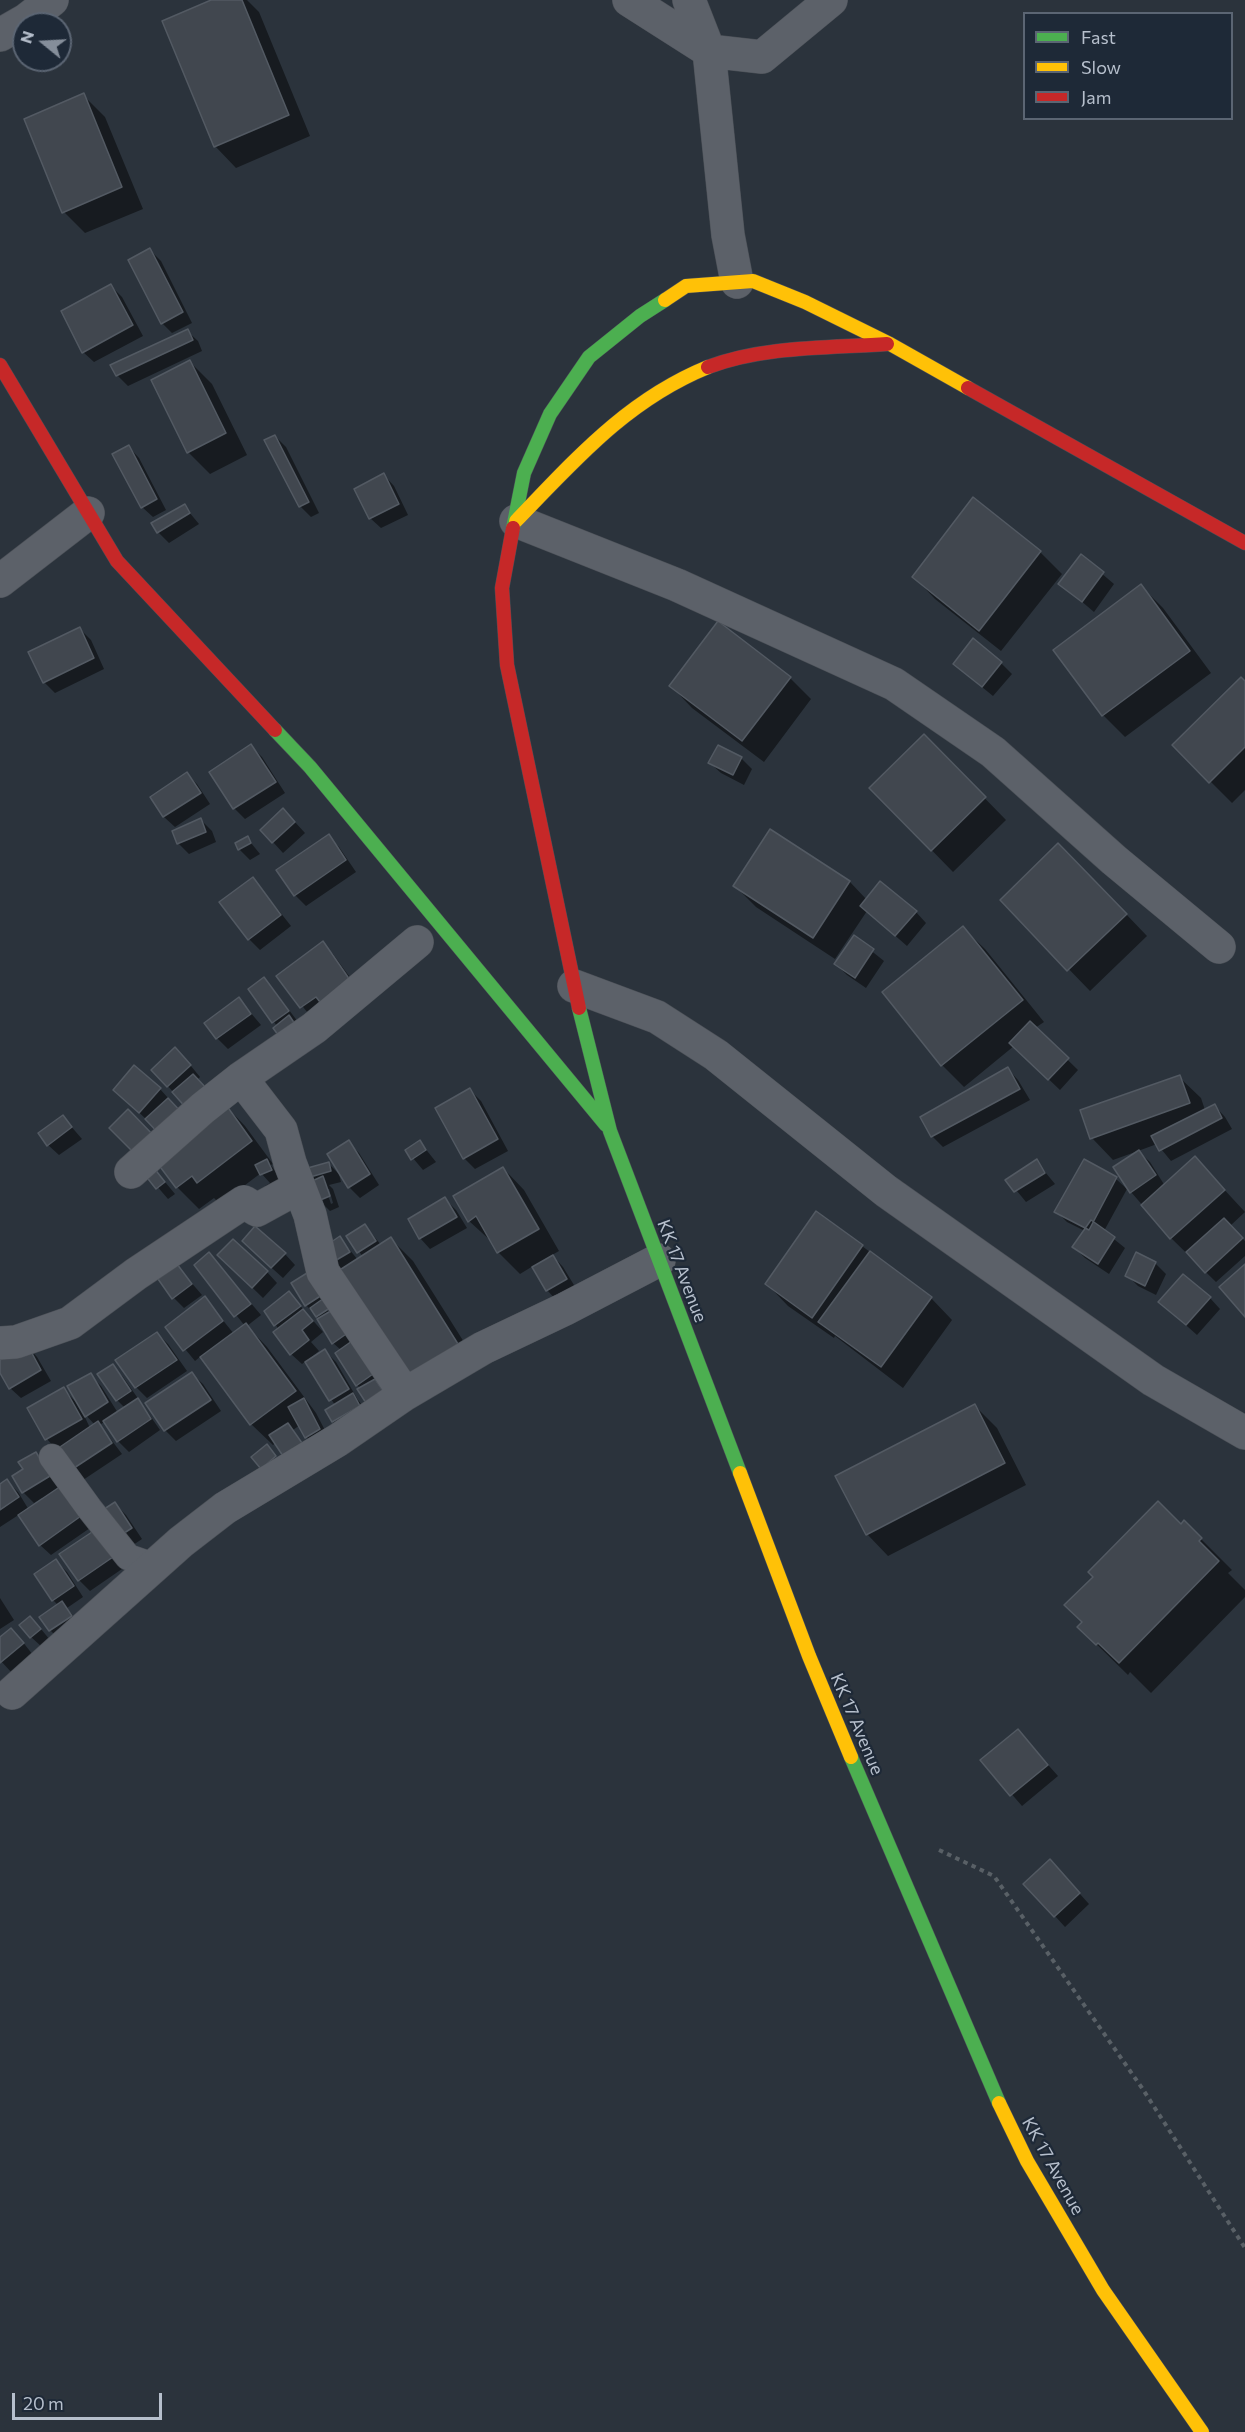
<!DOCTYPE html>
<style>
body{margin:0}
#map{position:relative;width:1245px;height:2432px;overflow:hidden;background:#2b333c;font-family:Commissioner,sans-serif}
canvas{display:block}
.legend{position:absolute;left:1023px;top:12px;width:210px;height:108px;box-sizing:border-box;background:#1e2937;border:2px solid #5b6573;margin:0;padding:8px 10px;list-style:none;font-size:18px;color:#b6bfcc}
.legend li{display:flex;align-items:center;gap:12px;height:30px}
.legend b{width:30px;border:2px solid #5b6573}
.north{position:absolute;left:12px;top:12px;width:60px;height:60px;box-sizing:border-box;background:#1e2937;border:2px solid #5b6573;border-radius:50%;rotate:288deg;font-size:16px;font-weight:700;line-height:24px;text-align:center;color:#b6bfcc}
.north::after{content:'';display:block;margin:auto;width:21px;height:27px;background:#858e9a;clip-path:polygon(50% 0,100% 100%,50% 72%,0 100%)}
.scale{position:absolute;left:12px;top:2393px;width:150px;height:27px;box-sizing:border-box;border:3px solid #b6bfcc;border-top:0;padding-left:8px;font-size:18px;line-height:21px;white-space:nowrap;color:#b6bfcc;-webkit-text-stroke:4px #1e2937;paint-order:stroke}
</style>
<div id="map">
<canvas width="1245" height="2432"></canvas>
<ul class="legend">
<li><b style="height:8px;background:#4caf50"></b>Fast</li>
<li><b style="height:8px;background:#ffc107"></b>Slow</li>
<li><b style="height:8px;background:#c62828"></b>Jam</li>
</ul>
<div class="north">N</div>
<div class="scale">20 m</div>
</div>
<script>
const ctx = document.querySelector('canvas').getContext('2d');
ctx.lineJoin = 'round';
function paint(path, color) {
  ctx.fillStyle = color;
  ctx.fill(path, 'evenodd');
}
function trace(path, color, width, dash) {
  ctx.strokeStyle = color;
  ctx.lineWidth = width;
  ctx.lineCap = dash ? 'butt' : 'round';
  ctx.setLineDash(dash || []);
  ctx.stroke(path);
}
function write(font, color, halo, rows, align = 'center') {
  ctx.font = font + ' Commissioner,sans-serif';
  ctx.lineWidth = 4.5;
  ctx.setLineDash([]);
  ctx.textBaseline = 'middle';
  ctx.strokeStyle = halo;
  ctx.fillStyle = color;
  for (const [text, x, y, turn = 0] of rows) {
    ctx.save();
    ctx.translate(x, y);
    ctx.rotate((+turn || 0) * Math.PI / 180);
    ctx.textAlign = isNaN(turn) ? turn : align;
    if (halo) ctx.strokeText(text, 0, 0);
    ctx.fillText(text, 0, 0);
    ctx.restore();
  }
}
paint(new Path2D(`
 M215,0H247L259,12L310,136L236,168L215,146Z
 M83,95L105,117L143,209L85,233L64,212Z
 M150,250L161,261L192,323L172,333L162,323Z
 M111,286L122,297L143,336L94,362L83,352Z
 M187,331L198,341L202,351L128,386L117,375Z
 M190,362L212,384L247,455L210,474L188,452L153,381Z
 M275,436L286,447L319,513L311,517L300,506Z
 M129,447L139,458L166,510L153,517L142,507Z
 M384,475L394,486L408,515L381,528L370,518Z
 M974,499L1040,552L1062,574L1001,651L935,599L914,577Z
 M184,506L199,524L169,543L158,532Z
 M1081,556L1114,584L1094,612L1060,583Z
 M1141,586L1163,608L1211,673L1125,737L1103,715L1055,651Z
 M80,629L91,640L104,669L55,693L44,682Z
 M1001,663L1012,674L993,696L966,674Z
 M790,678L811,699L764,762L692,708L671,686Z
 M1245,683V790L1232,803L1174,745Z
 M924,736L1006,820L953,872L871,788Z
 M251,746L262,757L285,793L245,819L234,808L211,772Z
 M718,747L742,759L752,769L744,785L721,773L710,763Z
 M187,774L197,784L210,804L175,827L164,817L152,797Z
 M201,820L212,831L216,842L189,854L178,843Z
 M294,821L305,833L283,853L273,842Z
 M770,831L850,882L867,900L916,912L926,923L907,946L867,911L835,959L756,907L735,886Z
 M328,836L339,847L356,872L306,906L295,895Z
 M247,838L260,854L250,860L239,849Z
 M1080,866L1147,936L1090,991L1002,900Z
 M253,878L291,926L260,950L249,939Z
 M963,928L985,949L1044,1022L1035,1028L1078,1070L1060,1090L1014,1046L964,1087L942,1065L884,992Z
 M854,937L884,961L866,988L847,975L836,964Z
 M322,943L333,954L360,991L312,1018L278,976Z
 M264,979L274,990L298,1022L277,1026L274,1022L250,989Z
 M239,999L261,1025L228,1049L217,1038Z
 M186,1060L200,1077L197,1080L188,1108L153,1070Z
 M1008,1069L1018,1080L1030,1100L943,1147L932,1136L922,1117Z
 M1179,1077L1201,1098L1205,1110L1215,1106L1225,1117L1232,1129L1171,1161L1157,1144L1138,1151L1150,1162L1165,1186L1195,1158L1245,1212L1230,1226L1245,1241V1256L1216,1282L1171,1238L1131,1192L1115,1168L1138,1151L1113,1160L1092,1138Z
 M160,1089L194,1127L224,1104L245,1126L273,1164L271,1165L281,1180L269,1193L265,1186L270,1183L261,1173L220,1204L214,1198L199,1209L177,1187L156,1159L151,1165L175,1194L168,1199L143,1170L171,1143L126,1100Z
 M470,1090L481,1101L508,1151L475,1169L464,1158Z
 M63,1117L82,1139L59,1155L48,1145Z
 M348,1142L359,1153L379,1185L360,1198L349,1187Z
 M420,1142L436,1162L423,1170L407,1151Z
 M1036,1161L1055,1184L1026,1202L1008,1180Z
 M328,1163L339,1174L341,1182L329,1185L333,1189L339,1207L330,1211L319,1200L308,1177ZM326,1189H329L333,1203L331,1204Z
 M503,1168L524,1190L559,1251L552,1255L563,1267L577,1290L557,1301L547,1290L533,1266L520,1274L498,1252L492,1242L469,1221Z
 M1116,1179L1127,1189L1104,1231L1125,1248L1109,1274L1085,1258L1074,1247L1085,1231L1067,1222L1056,1211Z
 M445,1199L456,1210L467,1228L430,1249L420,1238Z
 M365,1225L381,1245L391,1239L413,1261L479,1366L342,1270L334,1261L340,1238L358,1260L363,1257L348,1236Z
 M862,1246L931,1298L952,1320L903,1388L835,1336L834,1338L788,1306L767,1284Z
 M254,1252L285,1254L295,1265L283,1278Z
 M209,1254L261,1315L247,1326L267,1347L316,1413L330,1440L317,1448L306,1437L300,1425L293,1430L311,1455L276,1443L273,1445L251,1424L201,1356L195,1361L167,1327L205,1298L234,1334L245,1326L196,1265Z
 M219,1255L267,1272L277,1283L263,1298Z
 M1155,1263L1166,1274L1156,1295L1138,1286L1127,1275Z
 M177,1266L202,1295L184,1308L174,1298Z
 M307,1275L382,1386L361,1389L357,1385L341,1350L333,1343L320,1320L306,1305Z
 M289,1293L323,1332L311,1342L319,1351L309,1359L310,1361L325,1351L336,1362L358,1400L363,1406L344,1432L333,1422L327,1410L335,1405L306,1361L302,1364L291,1354L276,1325Z
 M1210,1298L1220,1309L1197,1335L1160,1302Z
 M157,1333L168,1344L187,1371L147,1398L136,1387Z
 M27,1346L37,1357L51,1381L21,1398L10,1388L0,1369V1361Z
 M112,1366L123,1377L160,1430L129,1452L118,1441L105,1421L100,1425L122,1454L83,1480L47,1439L63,1389L77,1403L90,1375L101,1386L118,1413L125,1408L117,1400ZM82,1411L95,1425L90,1428Z
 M192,1374L203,1384L221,1411L176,1441L165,1430L148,1404Z
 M975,1406L997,1428L1026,1485L888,1556L867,1534Z
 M35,1453L46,1464L90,1528L51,1555L40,1545L20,1514L0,1527V1486L7,1481L18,1492L29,1510L43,1500L42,1498L34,1503L23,1492L25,1470Z
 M115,1504L126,1515L142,1539L127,1549Z
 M1181,1525L1201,1539L1232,1570L1228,1573L1245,1590V1597L1151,1693L1130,1672L1128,1675L1079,1627Z
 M105,1542L122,1569L90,1591L79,1580L61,1554Z
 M56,1561L67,1572L83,1597L67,1608L82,1627L61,1641L50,1630L59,1606L53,1600Z
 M0,1598L14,1620L0,1629Z
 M41,1629L50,1640L42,1647L31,1637Z
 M0,1639L22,1641L33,1655L12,1673L0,1660Z
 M1018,1731L1058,1776L1022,1806L982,1760Z
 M1060,1872L1089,1904L1065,1927L1055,1916Z`), '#0007');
const building = new Path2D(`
 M211,0H242L289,115L214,147L162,21Z
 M84,93L122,187L62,213L24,119Z
 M150,248L183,312L161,324L128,260Z
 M111,284L133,325L82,353L61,311Z
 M188,329L193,340L116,376L110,365Z
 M190,360L226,433L187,453L151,380Z
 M275,435L309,502L299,507L264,440Z
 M129,445L157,499L141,508L112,454Z
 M384,473L399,504L369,519L354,489Z
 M973,497L1041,551L979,631L912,577Z
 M185,504L190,513L157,533L151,523Z
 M1081,554L1104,572L1082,602L1058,584Z
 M1141,584L1190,651L1102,716L1053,650Z
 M718,621L791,677L742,741L669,686Z
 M80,627L94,658L43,683L28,652Z
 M973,638L1002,662L982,687L953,664Z
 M1241,677L1245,681V747L1209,783L1172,745Z
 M924,734L986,797L931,851L869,788Z
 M251,744L276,782L233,809L209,772Z
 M718,745L742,757L733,775L708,763Z
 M187,772L201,793L163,817L150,797Z
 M283,808L295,822L272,843L260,830Z
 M201,818L206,832L177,844L172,831Z
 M770,829L850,881L813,938L733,886Z
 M329,834L346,860L294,896L276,870Z
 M248,836L251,843L238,850L235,843Z
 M1058,843L1127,914L1067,971L1000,900Z
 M253,877L281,915L248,940L219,902Z
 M880,881L917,911L895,936L860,906Z
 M963,926L1023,1000L941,1066L882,992Z
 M854,935L874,949L855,978L834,964Z
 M323,941L350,980L320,1002L316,997L300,1008L276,976Z
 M264,977L289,1011L272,1023L248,989Z
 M239,997L251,1014L216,1039L204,1023Z
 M289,1015L297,1027L281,1039L273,1028Z
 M1030,1021L1069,1058L1048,1080L1009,1043Z
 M175,1047L191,1065L167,1087L151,1070Z
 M134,1065L161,1088L139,1113L113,1090Z
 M1008,1067L1020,1089L931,1137L920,1117Z
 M193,1074L208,1090L187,1109L172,1092Z
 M1180,1075L1190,1103L1090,1139L1080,1110Z
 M470,1088L498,1139L463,1159L435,1108Z
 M168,1098L185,1116L162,1137L145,1119Z
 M224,1102L252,1141L197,1183L192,1176L176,1188L152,1156Z
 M1215,1104L1222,1118L1159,1151L1151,1136Z
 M128,1109L156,1138L138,1157L109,1128Z
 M63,1115L72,1127L47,1146L38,1133Z
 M349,1140L370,1174L348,1188L327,1154Z
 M420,1140L426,1150L411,1160L405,1150Z
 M1139,1150L1156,1175L1130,1193L1113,1167Z
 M1195,1156L1225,1190L1170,1239L1141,1205Z
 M267,1159L272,1170L260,1175L255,1165Z
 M1037,1159L1045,1173L1014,1192L1005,1180Z
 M1084,1159L1117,1177L1089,1230L1054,1212Z
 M329,1162L331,1171L307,1178L304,1169Z
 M150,1163L165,1182L156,1189L141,1170Z
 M503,1167L539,1229L497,1253L476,1216L468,1222L453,1196Z
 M323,1176L330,1196L318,1201L310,1182Z
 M445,1197L457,1217L419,1239L408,1219Z
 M816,1211L863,1245L812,1318L765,1284Z
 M1224,1218L1243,1238L1205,1273L1186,1252Z
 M1091,1220L1115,1237L1098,1264L1072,1247Z
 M365,1224L376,1241L357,1253L346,1236Z
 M255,1226L286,1253L271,1268L242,1241Z
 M340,1236L350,1252L333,1262L324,1247Z
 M391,1237L458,1344L402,1380L335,1273Z
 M233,1239L268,1271L252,1288L217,1255Z
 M870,1251L932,1297L881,1367L818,1322Z
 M209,1252L251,1304L234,1317L194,1265Z
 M1136,1252L1156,1262L1145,1286L1125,1276Z
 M553,1255L567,1279L546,1291L532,1267Z
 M177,1264L192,1284L172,1299L158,1279Z
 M1245,1264V1317L1219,1287Z
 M307,1273L322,1295L305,1306L291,1283Z
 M1183,1274L1211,1297L1186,1325L1158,1302Z
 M289,1291L301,1306L274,1326L264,1311Z
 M205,1296L223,1321L183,1351L165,1327Z
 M324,1298L330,1308L316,1317L310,1308Z
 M303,1309L313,1321L302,1330L309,1340L290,1355L273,1332Z
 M334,1309L349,1332L332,1344L317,1319Z
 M246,1323L296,1391L250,1425L200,1357Z
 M157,1332L177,1360L135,1388L115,1360Z
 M352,1341L373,1374L356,1386L335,1353Z
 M27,1344L41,1370L9,1389L0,1373V1360Z
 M325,1349L349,1389L329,1401L305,1362Z
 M113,1364L131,1391L116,1401L97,1374Z
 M192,1372L211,1400L164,1431L145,1403Z
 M91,1373L108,1402L85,1417L67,1386Z
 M375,1379L386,1395L368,1406L357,1389Z
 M64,1387L82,1419L45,1440L27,1408Z
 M353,1393L360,1406L332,1422L325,1410Z
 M138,1398L151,1419L117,1442L103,1421Z
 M304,1398L320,1429L305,1438L288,1407Z
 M975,1404L1005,1463L866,1535L835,1476Z
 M98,1421L112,1443L71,1470L57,1449Z
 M288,1423L302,1443L283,1456L269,1435Z
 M267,1444L276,1456L261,1469L251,1457Z
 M36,1452L50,1476L22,1493L12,1476L23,1469L18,1462Z
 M7,1479L19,1497L0,1510V1484Z
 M61,1486L81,1516L39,1546L18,1515Z
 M1158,1501L1181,1524L1184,1520L1202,1538L1199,1541L1219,1561L1119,1663L1098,1643L1096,1645L1077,1627L1082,1622L1064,1605L1093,1577L1088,1572Z
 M115,1502L132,1528L115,1539L98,1513Z
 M95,1530L113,1557L78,1581L59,1554Z
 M56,1559L74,1586L52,1601L34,1574Z
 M62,1601L72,1616L49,1631L39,1617Z
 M30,1616L41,1629L30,1638L19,1625Z
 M11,1628L24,1643L0,1663V1637Z
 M1018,1729L1048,1765L1010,1796L980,1760Z
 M1050,1859L1080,1893L1054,1917L1023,1884Z`);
paint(building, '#41474f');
trace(building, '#535a63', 1.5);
const lane = new Path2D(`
 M52,1457L89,1508L128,1557L154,1566`);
const street = new Path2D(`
 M629,0L709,51L762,57L831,0
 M689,0L709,51L728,235L737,282
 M0,35L26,20L52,0
 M516,521L677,585L894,684L993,752L1114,860L1219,947
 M0,581L88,513
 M574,986L657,1017L716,1055L886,1191L1153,1380L1245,1433
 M241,1078L281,1130L290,1163L310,1215L323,1272L405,1394
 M131,1172L203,1108L241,1078L314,1028L417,942
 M0,1343L16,1342L70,1323L136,1274L244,1202L257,1210L299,1187
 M12,1693L181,1542L225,1508L338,1440L405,1394L483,1348L565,1309L659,1260`);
const fast = new Path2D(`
 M513,528L524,473L550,414L589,357L640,316L665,300
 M275,730L310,767L606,1125
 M579,1008L610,1131L740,1473
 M851,1757L999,2103`);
const slow = new Path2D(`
 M665,300L686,286L753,281L805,302L890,344L968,388
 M516,521C575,460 627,400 708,367
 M740,1473L809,1656L851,1757
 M999,2103L1027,2161L1103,2290L1202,2432`);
const jam = new Path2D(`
 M0,365L117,561L275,730
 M708,367C763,346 828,348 887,344
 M968,388L1245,543
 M513,528L502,588L507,665L579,1008`);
trace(lane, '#4a4f56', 27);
trace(street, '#4a4f56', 34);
trace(fast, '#4a4f56', 15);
trace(slow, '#4a4f56', 15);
trace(jam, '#4a4f56', 15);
trace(new Path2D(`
 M939,1850L994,1876L1142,2088L1245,2248`), '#596066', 4, [4.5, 4.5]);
trace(lane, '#5c6169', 26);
trace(street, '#5c6169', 33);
trace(fast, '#4caf50', 14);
trace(slow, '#ffc107', 14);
trace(jam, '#c62828', 14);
write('18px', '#b6bfcc', '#1e2937', [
 ["KK 17 Avenue",682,1271,69],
 ["KK 17 Avenue",857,1724,67],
 ["KK 17 Avenue",1053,2166,61]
]);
</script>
